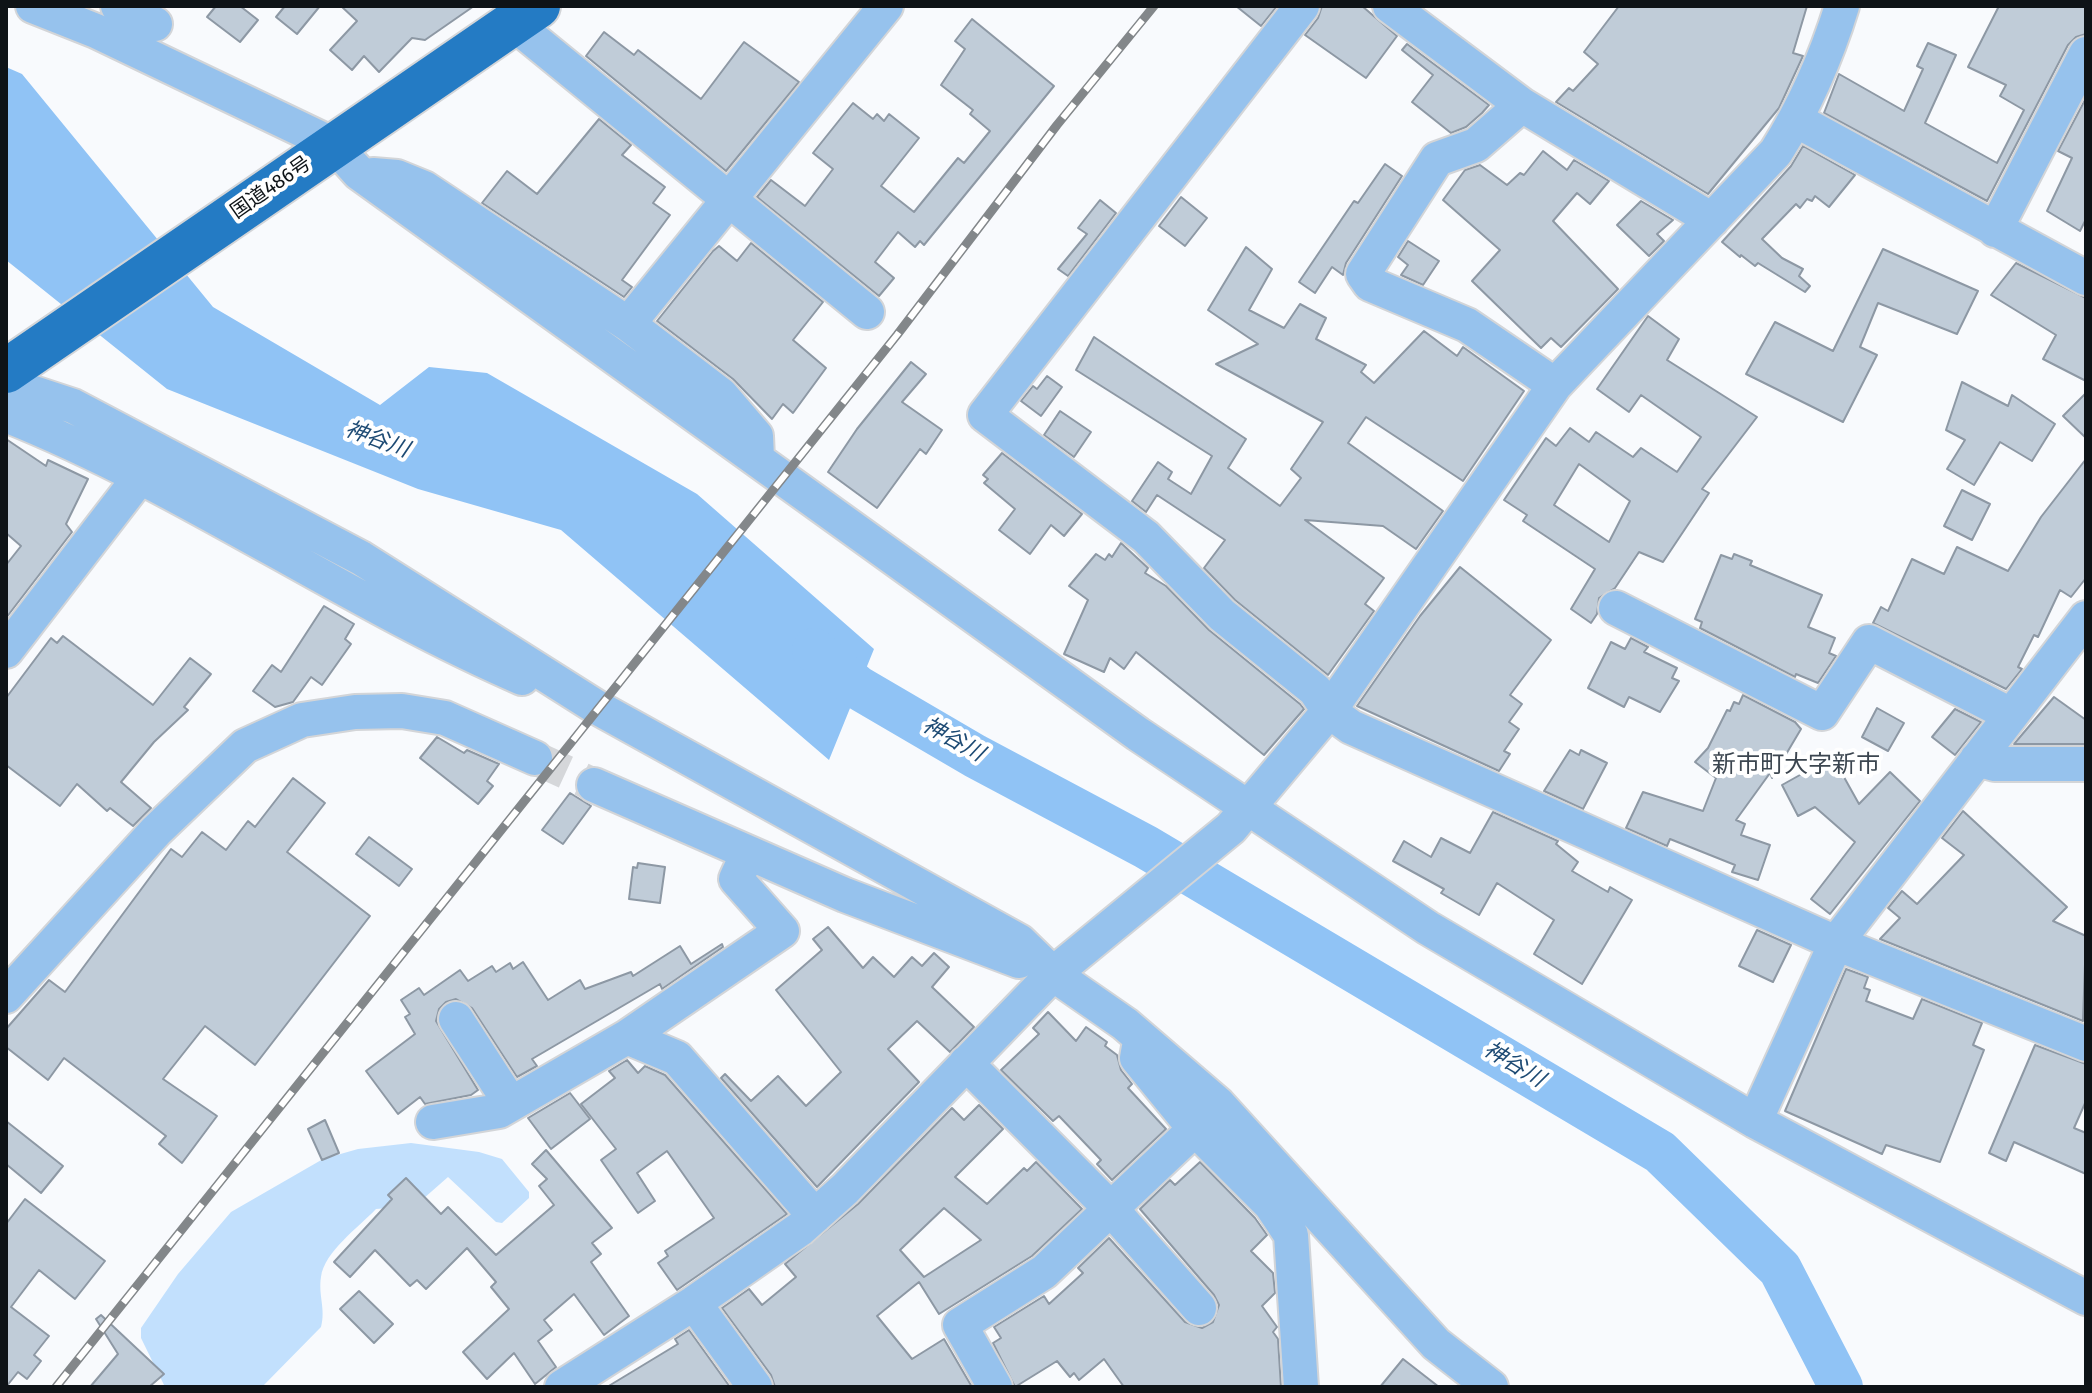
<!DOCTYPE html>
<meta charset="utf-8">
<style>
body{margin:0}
#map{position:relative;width:2092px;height:1393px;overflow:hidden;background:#f8fafd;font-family:"Fira Sans",sans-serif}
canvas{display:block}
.frame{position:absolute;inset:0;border:8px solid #0e1317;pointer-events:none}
</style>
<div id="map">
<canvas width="2092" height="1393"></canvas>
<div class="frame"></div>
</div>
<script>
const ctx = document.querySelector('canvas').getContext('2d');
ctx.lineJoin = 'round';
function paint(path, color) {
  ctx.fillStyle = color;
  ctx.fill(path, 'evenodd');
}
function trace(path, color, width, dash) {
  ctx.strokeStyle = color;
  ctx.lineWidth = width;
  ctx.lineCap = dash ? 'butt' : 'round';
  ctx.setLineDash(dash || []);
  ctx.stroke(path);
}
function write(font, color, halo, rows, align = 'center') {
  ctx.font = font + ' "Fira Sans","Noto Sans JP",sans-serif';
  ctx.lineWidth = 8;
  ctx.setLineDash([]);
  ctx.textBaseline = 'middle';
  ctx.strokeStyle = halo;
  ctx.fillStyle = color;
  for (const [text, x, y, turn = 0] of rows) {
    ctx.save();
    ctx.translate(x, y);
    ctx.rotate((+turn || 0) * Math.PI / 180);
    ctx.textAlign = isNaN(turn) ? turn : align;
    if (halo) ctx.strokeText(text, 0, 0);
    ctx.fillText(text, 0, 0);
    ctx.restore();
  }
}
paint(new Path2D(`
 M411,1143L479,1152L502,1159L529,1192V1198L502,1223L496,1222L448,1177L415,1206L376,1209C359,1227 324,1252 321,1277C318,1295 326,1309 321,1327L262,1387H165L141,1338V1328L178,1274L231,1212L323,1159L358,1149Z`), '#c2e0fd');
paint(new Path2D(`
 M6,67L22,74L213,307L380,405L429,367L487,373L697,494L874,649L829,760L561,530L418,489L167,389L6,260Z`), '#90c3f5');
trace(new Path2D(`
 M814,650L857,687L975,756L1146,847L1660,1152L1780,1269L1841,1387`), '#90c3f5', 44);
const building = new Path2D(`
 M216,6H240L258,20L240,42L207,17Z
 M285,6H320L297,34L276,17Z
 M341,6H474L425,40L412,38L379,72L364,56L352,70L330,50L357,21Z
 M1236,6H1277L1261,26Z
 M1322,6H1362L1397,36L1366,78L1305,35L1318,18Z
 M1619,6H1807L1793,53L1803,56L1779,108L1708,194L1556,102L1569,88L1573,91L1598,64L1584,52Z
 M1999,6H2086V34L2076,37L2068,45L1987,201L1824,113L1839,74L1904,111L1923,69L1917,66L1928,43L1956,55L1925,123L1997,163L2024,110L2000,96L2006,85L1968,67Z
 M972,19L1054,86L924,245L920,241L915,247L898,232L875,262L894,278L879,296L757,197L771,180L805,206L833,169L813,153L853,103L873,119L877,114L884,121L889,114L919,138L881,186L914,212L958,158L964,163L990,131L970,114L973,110L941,85L965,49L955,41Z
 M604,32L634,55L638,50L701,99L744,42L799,82L726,171L586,56Z
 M1407,44L1489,105L1482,113L1466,127L1451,133L1412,102L1433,75L1402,50Z
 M2086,98V219L2080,231L2047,211L2072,158L2058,151Z
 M599,119L631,145L622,155L665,187L653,203L670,215L622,280L632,287L624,297L482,203L507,171L537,194Z
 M1803,146L1855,175L1829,207L1815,196L1812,201L1807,199L1800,208L1796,204L1762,239L1782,258L1803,269L1799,276L1810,286L1805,292L1758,263L1755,266L1741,255L1740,257L1722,242L1791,166Z
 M1543,151L1567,170L1574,160L1609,181L1590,204L1577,193L1553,221L1618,289L1561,347L1551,338L1541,348L1472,281L1500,250L1443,200L1465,170L1480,165L1507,185L1520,173L1524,175Z
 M1385,164L1402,176L1346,263L1343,275L1332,267L1315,293L1299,282L1354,201L1358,203Z
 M1181,197L1207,218L1185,246L1159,226Z
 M1100,200L1116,213L1068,276L1058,269L1087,234L1078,228Z
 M1641,201L1673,220L1657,234L1664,241L1649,256L1617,225Z
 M1408,241L1439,261L1423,285L1401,275L1408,265L1398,257Z
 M751,243L823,302L793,340L826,368L793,413L783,404L772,419L733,379L657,321L713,251L719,246L737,261Z
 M1246,247L1272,269L1249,310L1284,328L1300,304L1326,318L1316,339L1366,365L1361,372L1374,383L1424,331L1457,356L1463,347L1524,391L1463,481L1366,417L1348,443L1443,511L1416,549L1383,526L1305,520L1384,578L1365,604L1374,611L1328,675L1235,600L1204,568L1225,540L1157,495L1146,512L1132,501L1158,462L1172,472L1168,479L1191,494L1212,456L1076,370L1094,337L1150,375L1246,439L1228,468L1280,506L1301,478L1291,469L1323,422L1216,364L1258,344L1208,310Z
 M1883,249L1978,291L1957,334L1878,303L1860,347L1877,355L1843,422L1746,374L1775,322L1833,351Z
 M2016,263L2086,298V381L2043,359L2056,335L1991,295Z
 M1648,316L1679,339L1667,360L1757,417L1702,489L1709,493L1663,562L1639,552L1615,588L1599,598L1597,614L1591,623L1571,609L1595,569L1523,521L1527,515L1504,500L1546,438L1556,446L1570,428L1589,442L1596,432L1633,457L1641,448L1677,472L1701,437L1641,395L1629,412L1597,389ZM1579,464L1630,501L1609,542L1554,505Z
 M911,362L926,374L902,402L942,430L926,454L920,449L877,508L828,472L857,429Z
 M1047,376L1062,387L1041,416L1021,401L1033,386L1037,389Z
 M1962,382L2008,406L2012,395L2055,424L2032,461L2000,442L1974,485L1947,469L1965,440L1946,430Z
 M2086,393V438L2063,416Z
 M1060,411L1091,432L1074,457L1044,435Z
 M6,439L46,466L48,460L88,479L66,524L72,532L6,618V565L21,546L6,533Z
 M1002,453L1082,514L1064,536L1051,525L1030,554L999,530L1015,509L984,483L988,479L983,475Z
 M2086,459V578L2071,597L2060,590L2038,637L2034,635L2018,667L2022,669L2006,689L1873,623L1881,607L1888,611L1912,559L1944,574L1957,547L2008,571L2041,517Z
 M1962,490L1990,504L1972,540L1944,526Z
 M1121,543L1148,568L1145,573L1166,586L1209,630L1300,704L1304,709L1264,755L1136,652L1124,669L1110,658L1104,672L1064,654L1088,600L1069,586L1096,554L1105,560L1109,554L1112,557Z
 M1734,554L1752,561L1750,565L1822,595L1808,627L1835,638L1829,653L1836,656L1818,683L1796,674L1795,677L1700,628L1702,622L1695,619L1721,555L1732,559Z
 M1460,567L1551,640L1510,695L1522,704L1509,722L1519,729L1504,751L1510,754L1499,771L1357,706L1420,616Z
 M324,606L354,624L345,639L351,644L322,685L311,677L293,702L275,707L253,691L272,665L281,672Z
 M63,636L153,705L190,658L211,674L184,707L188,710L154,742L121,782L151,808L133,826L110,808L107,811L77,784L60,806L6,765V698L51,638L57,643Z
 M1631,638L1648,647L1644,652L1677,668L1672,678L1679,681L1660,712L1629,697L1624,707L1588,688L1611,642L1625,649Z
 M1743,695L1795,722L1801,729L1772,778L1770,773L1736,820L1745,824L1741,835L1770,845L1758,880L1732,872L1735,865L1670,839L1667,846L1626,828L1643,792L1703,811L1716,778L1695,762L1708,748L1727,710L1730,711L1734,702L1739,704Z
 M2054,697L2086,720V744H2014Z
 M1877,708L1904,723L1888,751L1862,737Z
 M1955,709L1981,722L1955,755L1932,737Z
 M437,737L464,753L467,750L499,764L487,781L493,786L478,804L420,758Z
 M1570,750L1579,755L1581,750L1607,763L1583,809L1544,791Z
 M1835,761L1859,804L1890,772L1920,801L1830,914L1811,899L1855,842L1815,807L1798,816L1782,785L1816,766L1818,770Z
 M293,778L325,803L287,852L370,916L255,1065L205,1026L163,1079L217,1116L182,1163L159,1144L166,1136L64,1058L48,1080L6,1047V1029L49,980L65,992L171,849L182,857L202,832L226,850L248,821L255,827Z
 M570,793L591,806L563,844L542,830Z
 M1963,811L2067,907L2053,921L2086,936L2083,1021L1880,939L1900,918L1888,908L1902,891L1917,904L1964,855L1942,838Z
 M1493,812L1558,841L1556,844L1578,862L1572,871L1608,892L1610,887L1632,900L1582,984L1534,954L1554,920L1497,883L1479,915L1441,893L1444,889L1393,861L1404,841L1431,857L1441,838L1470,853Z
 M369,837L412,869L399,886L356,854Z
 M638,863L665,867L660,903L629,899L633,867L637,868Z
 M828,927L863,968L873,957L894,977L912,957L922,966L934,953L949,967L932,987L974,1027L950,1052L917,1021L888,1049L919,1082L817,1187L721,1078L725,1074L751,1101L778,1076L806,1106L841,1072L776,990L822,950L813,939Z
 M1757,930L1791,945L1773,982L1739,966Z
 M722,944L723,947L662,989L660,984L532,1059L537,1066L517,1077L472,1008L456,999L446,1002L439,1009L436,1021L478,1090L471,1095L425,1104L420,1097L398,1114L366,1071L415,1034L405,1017L410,1014L401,1000L419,988L424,995L460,970L468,981L492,966L496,972L510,963L513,969L523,962L548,1000L580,980L585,989L631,972L633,976L680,946L691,964Z
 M1846,969L1868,977L1864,988L1870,990L1866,1001L1913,1019L1922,999L1982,1023L1973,1045L1984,1050L1940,1162L1886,1145L1882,1154L1785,1111Z
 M1048,1012L1076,1041L1086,1027L1107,1042L1105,1046L1117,1055L1121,1070L1132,1084L1128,1088L1166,1129L1112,1180L1097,1164L1101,1160L1059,1116L1053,1121L1001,1070L1039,1034L1033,1028Z
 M2035,1045L2086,1064V1101L2074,1128L2086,1133V1174L2014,1142L2006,1161L1989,1153Z
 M627,1060L638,1073L645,1066L665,1075L787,1214L677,1290L658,1263L668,1256L665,1251L714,1218L667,1151L637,1173L655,1201L638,1213L601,1160L616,1149L581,1104L615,1078L609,1071Z
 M570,1093L590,1119L551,1149L528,1118Z
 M979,1105L1003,1129L955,1177L987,1204L1024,1168L1027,1171L1036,1162L1082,1209L1032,1256L939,1314L919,1282L877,1316L912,1359L944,1339L972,1387H775L771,1375L722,1308L749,1289L762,1305L796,1277L785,1264L858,1204L952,1108L964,1120ZM944,1208L981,1240L924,1277L900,1250Z
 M325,1120L339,1153L322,1160L308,1129Z
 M6,1121L63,1166L41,1193L6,1164Z
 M546,1150L612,1228L592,1243L601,1254L591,1262L629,1316L604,1335L574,1294L544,1320L552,1330L538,1341L556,1367L535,1384L514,1353L487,1379L463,1352L509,1309L491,1287L496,1282L467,1248L426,1289L417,1280L410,1286L375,1250L350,1277L334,1262L392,1199L388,1195L406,1178L441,1214L448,1207L496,1255L554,1205L539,1186L547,1179L532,1164Z
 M1200,1162L1255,1218L1267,1235L1251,1251L1273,1273L1275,1293L1262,1306L1277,1327L1273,1332L1278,1339L1281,1387H1124L1104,1359L1079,1380L1074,1373L1070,1377L1057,1361L1015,1387L993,1343L1001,1338L994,1327L1044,1296L1049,1304L1083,1273L1078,1268L1109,1238L1185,1322L1202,1328L1213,1322L1219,1305L1214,1295L1140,1209L1170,1180L1175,1185Z
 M25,1199L105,1261L75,1299L39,1270L11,1307L49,1336L34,1355L41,1361L27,1379L18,1372L6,1387V1224Z
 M359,1291L393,1324L374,1343L340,1309Z
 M101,1315L164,1374L149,1387H90L118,1354L96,1319Z
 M689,1330L730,1387H607L678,1344L675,1339Z
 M1403,1359L1439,1387H1380Z`);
paint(building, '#c0ccd8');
trace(building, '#8d98a4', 2);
trace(new Path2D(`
 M535,758L594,785`), '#d5d7da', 34, [34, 17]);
const minor = new Path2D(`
 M33,6L96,31L334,145L359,173L1138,734L1428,928L1755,1121L2086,1298
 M118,6L155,24
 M1302,6L985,415L1146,537L1222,615L1315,690L1329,711L1351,727L1836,943L2086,1044
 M1390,6L1522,105L1712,220
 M513,23L867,312
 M1522,105L1476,145L1437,159L1363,274L1370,284L1467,325L1555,385
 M1796,120L2086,278
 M373,175L397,177L424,188L628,324L721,395L756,436L757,458
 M1995,230L2086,54
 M628,324L886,6
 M6,384L73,406L361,558L598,708L1019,941L1053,974L1125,1024L1218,1104L1436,1344L1491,1387
 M6,415C186,487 345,601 522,678
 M1616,608L1822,713L1869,642L2011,715
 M6,651L140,477
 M1977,759L1995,764H2086
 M594,785L845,895L1019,961
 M6,996L156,831L245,746L302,720L355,712L402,711L445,718L535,758
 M456,1019L511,1104
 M627,1037L782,931L736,879L748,853
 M1139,1047L1137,1058L1195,1129L1271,1205L1291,1235L1301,1387
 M966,1063L1111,1209L1199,1308
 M1755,1121L1836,943L2086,618
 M433,1122L499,1111L627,1037L677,1058L815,1216
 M694,1303L755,1387
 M562,1387L694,1303L800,1229L845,1189L1053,974L1231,828L1329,711L1555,385L1776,152C1805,106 1826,58 1842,6
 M995,1387L960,1325L1044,1272L1195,1129`);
const highway = new Path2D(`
 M6,371L538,6`);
trace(minor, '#d3d5d8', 38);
trace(highway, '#d3d5d8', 48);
trace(minor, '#96c2ed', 34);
trace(highway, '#247bc4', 44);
const rail = new Path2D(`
 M56,1387L897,335L1057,125L1154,6`);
trace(rail, '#83878a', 9);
trace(rail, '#fff', 6, [18]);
write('20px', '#0e1317', '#fff', [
 ["国道486号",271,188,-35]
]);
write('italic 22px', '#1e4b74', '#fff', [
 ["神谷川",377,440,20],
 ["神谷川",953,740,29],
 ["神谷川",1514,1065,31]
]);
write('24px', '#3c4650', '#fff', [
 ["新市町大字新市",1796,765]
]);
</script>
